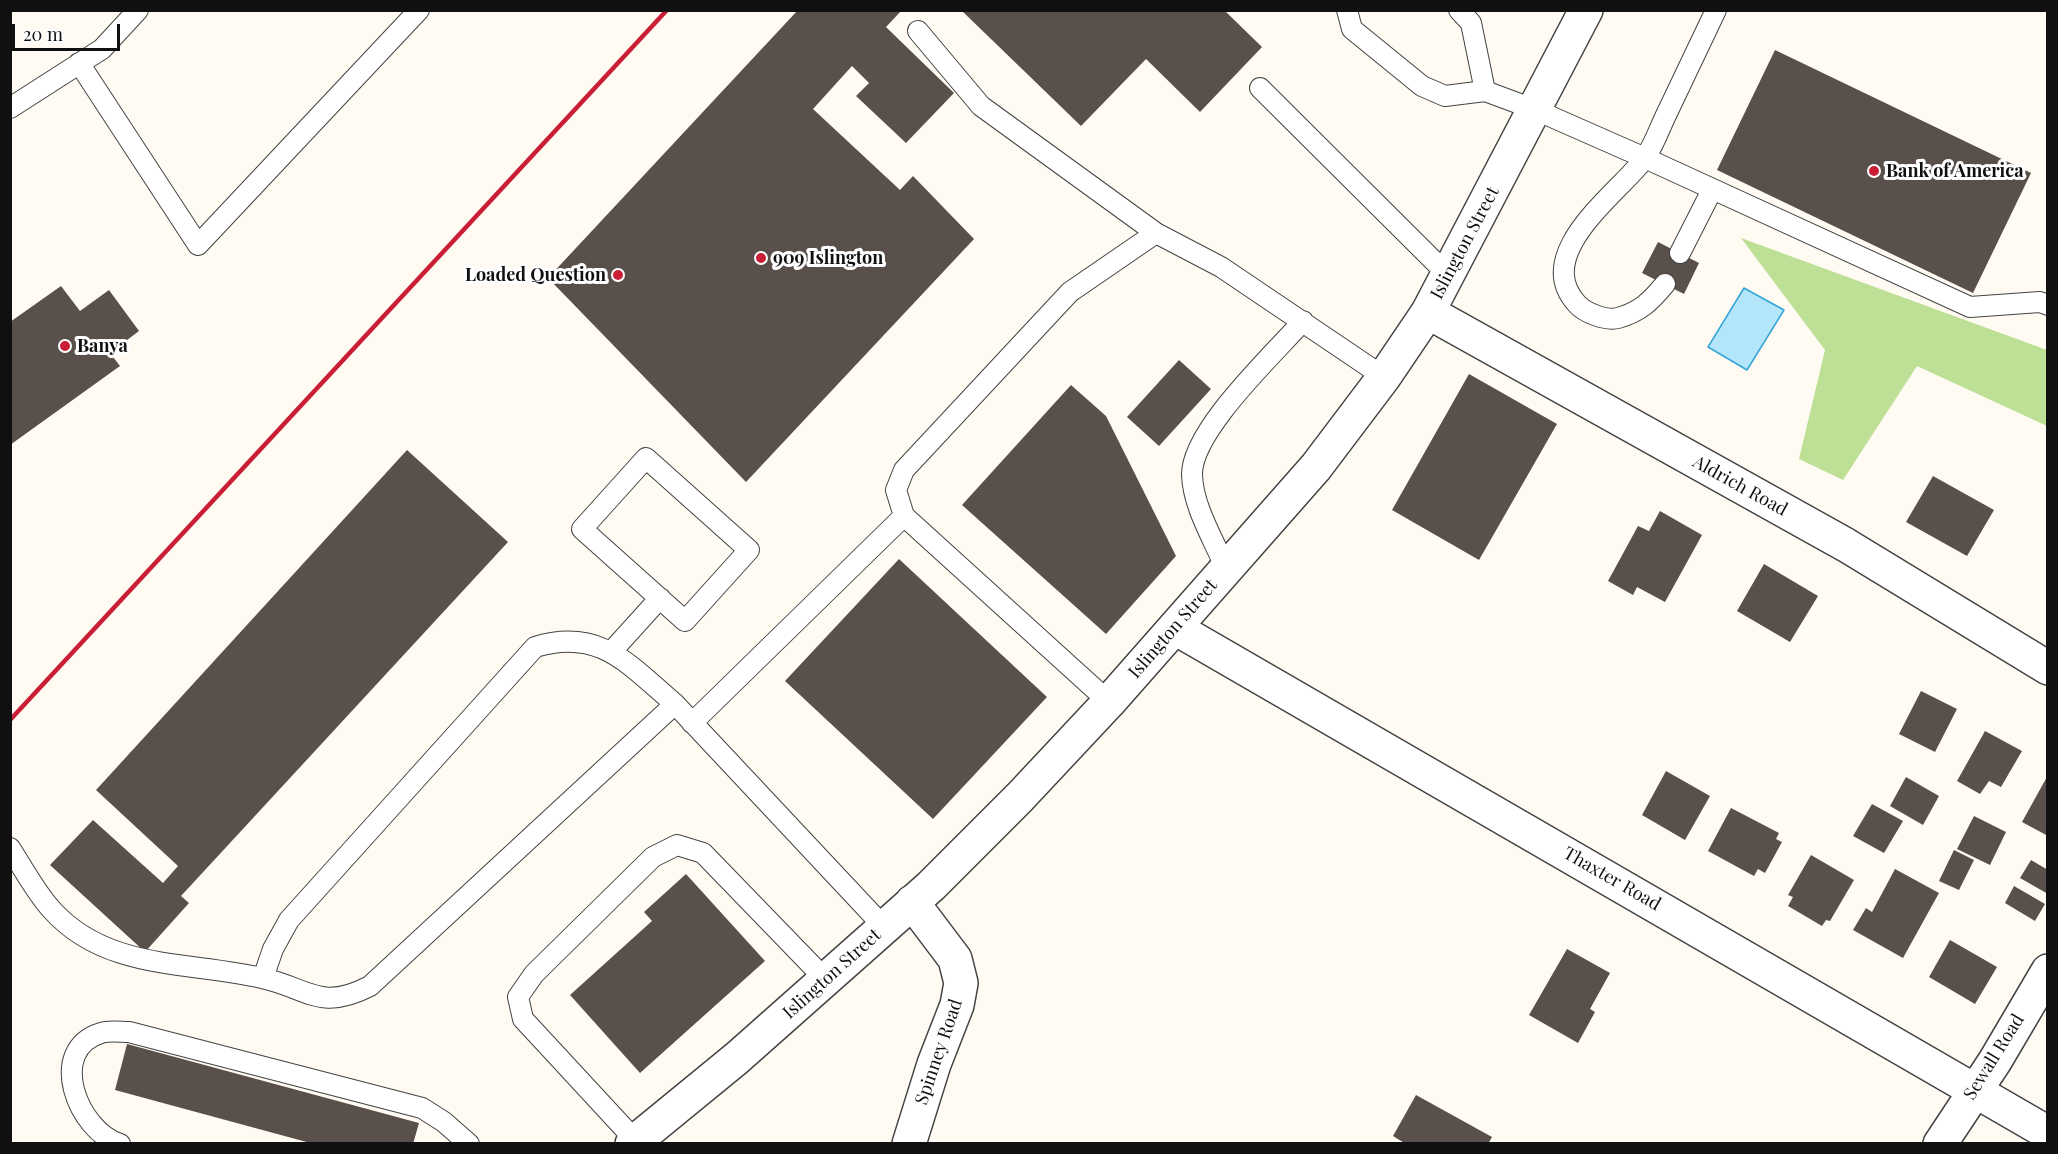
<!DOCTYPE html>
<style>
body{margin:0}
#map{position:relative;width:2058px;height:1154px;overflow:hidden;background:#fffbf2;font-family:"Playfair Display",serif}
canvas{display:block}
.frame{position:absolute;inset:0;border:12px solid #101010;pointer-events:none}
.scale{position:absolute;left:12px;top:24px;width:108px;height:27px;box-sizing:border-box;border:3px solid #101010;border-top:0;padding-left:8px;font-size:18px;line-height:21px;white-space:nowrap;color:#101010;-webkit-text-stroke:4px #fff;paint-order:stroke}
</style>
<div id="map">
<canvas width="2058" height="1154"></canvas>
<div class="frame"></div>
<div class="scale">20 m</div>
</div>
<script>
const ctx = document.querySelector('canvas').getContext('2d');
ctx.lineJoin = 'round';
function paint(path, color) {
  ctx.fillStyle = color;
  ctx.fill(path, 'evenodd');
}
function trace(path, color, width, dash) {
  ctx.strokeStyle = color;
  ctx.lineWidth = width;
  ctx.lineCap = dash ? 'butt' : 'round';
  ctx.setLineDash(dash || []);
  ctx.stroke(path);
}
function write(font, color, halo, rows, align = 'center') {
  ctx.font = font + ' "Playfair Display",serif';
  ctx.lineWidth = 6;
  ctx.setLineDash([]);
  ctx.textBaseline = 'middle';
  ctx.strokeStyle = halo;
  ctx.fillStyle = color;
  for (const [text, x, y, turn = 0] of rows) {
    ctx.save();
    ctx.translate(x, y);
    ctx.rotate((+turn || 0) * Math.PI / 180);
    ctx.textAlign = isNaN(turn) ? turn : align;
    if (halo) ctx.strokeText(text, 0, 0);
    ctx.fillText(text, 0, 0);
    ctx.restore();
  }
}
paint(new Path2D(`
 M1741,238L2047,350V426L1917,366L1843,480L1799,459L1825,350Z`), '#bedf96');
const water = new Path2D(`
 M1744,288L1784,310L1747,370L1708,347Z`);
paint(water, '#b3e6fa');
trace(water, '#35a5d6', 1.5);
paint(new Path2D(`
 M798,10H902L886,27L954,93L906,143L856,96L869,83L852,66L813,109L900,190L913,176L974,239L746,482L548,278Z
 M961,10H1224L1262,47L1200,112L1146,59L1081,126Z
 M1775,50L2031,173L1973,293L1717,170Z
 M1658,242L1699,263L1684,294L1642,273Z
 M61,286L80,311L109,290L139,331L110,353L120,366L10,445V322Z
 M1179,360L1211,389L1159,446L1127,417Z
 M1469,374L1557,424L1479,560L1392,510Z
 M1071,385L1106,416L1176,556L1106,634L962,505Z
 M407,450L508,542L181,896L189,903L145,952L50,865L93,820L163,883L178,866L96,790Z
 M1933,476L1994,510L1967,556L1906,522Z
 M1660,511L1702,535L1665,602L1637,587L1633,595L1608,581L1638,526L1649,531Z
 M899,559L1047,697L933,819L785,681Z
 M1764,564L1818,596L1790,642L1737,611Z
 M1921,691L1957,709L1935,752L1899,734Z
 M1985,731L2022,751L2001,787L1989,781L1980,794L1957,781Z
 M1666,771L1710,796L1685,840L1642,815Z
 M2048,775V836L2022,822Z
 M1906,777L1939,796L1923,825L1890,806Z
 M1872,804L1903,821L1884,853L1853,836Z
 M1731,808L1779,833L1776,839L1782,842L1765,873L1758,869L1754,876L1708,851Z
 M1974,816L2006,832L1990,865L1957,849Z
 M1954,850L1974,860L1959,890L1939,881Z
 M1811,855L1854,880L1830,921L1826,920L1822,926L1788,906L1793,897L1788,895Z
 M2031,860L2048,870V894L2020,878Z
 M1895,869L1939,893L1903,958L1853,930L1866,908L1872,912Z
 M686,874L765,961L640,1073L570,995L652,921L644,912Z
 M2014,886L2045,904L2035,921L2005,903Z
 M1950,940L1997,967L1975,1004L1929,977Z
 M1567,949L1610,973L1590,1009L1595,1012L1578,1043L1529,1015Z
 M127,1044L419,1123L413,1144H314L115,1090Z
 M1416,1095L1492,1137L1488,1144H1406L1393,1136Z`), '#594f4b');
const service = new Path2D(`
 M1347,10L1352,29L1422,86L1445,96L1485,91L1536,110L1645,158L1970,307L2040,302L2048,305
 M1459,10L1471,23L1485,91
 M918,31L981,106L1156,233
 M79,63L198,245L419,10
 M1260,88L1449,276
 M10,108L102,49L138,10
 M1680,253L1712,190
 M1665,284C1651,301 1640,312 1618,318C1606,321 1585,313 1577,304C1531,253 1618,194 1645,158C1654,145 1660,127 1667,113C1683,79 1699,45 1716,10
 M646,458L749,550L685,621L582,529Z
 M1226,569C1214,540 1193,507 1192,475C1191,431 1273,355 1303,321
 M612,651L660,598
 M1109,702L904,516L896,490L904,470L1070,292L1156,233L1221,267L1384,377
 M692,723L904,516
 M10,848C23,868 35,891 51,909C106,971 189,961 262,978C308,988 320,1012 370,986L675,704L884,927
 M263,978L273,949L289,920L535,647C600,627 629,665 675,704
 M635,1140L523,1019L518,997L534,974L653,857L677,845L703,853L826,980
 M120,1144C78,1131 46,1050 101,1033C109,1030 121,1032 129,1032L422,1108L444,1122L469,1144`);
const minor = new Path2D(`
 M1428,312L1846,545L2048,668
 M1175,628L2048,1133
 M1940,1144L1995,1061L2048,971`);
const tertiary = new Path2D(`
 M632,1144L737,1058L931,886L1020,797L1109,702L1316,467L1384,377L1428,312L1586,10
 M909,1144L934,1064L957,1005L961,983L955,959L912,902`);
trace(service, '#434343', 22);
trace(minor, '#434343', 36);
trace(tertiary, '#434343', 36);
trace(new Path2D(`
 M53,10V11`), '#323232', 4, [6, 3]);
trace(service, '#fff', 20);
trace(minor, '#fff', 33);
trace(tertiary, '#fff', 33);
trace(new Path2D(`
 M10,720L667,10`), '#ca1d36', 4.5);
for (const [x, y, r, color] of [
 [1874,171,6,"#ca1d36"],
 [761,258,6,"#ca1d36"],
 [618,275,6,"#ca1d36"],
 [65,346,6,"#ca1d36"]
]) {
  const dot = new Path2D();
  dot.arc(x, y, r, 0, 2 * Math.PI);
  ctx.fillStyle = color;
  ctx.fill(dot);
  trace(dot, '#fff', 2);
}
write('bold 18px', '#101010', '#fff', [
 ["Bank of America",1886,171],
 ["909 Islington",773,258],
 ["Loaded Question",606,275,"right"],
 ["Banya",77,346]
], 'left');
write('18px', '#101010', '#fff', [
 ["Islington Street",1465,243,-62],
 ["Aldrich Road",1740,486,29],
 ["Islington Street",1173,629,-49],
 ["Thaxter Road",1612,879,30],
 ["Islington Street",832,974,-42],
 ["Spinney Road",939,1052,-71],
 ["Sewall Road",1994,1057,-58]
]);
</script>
